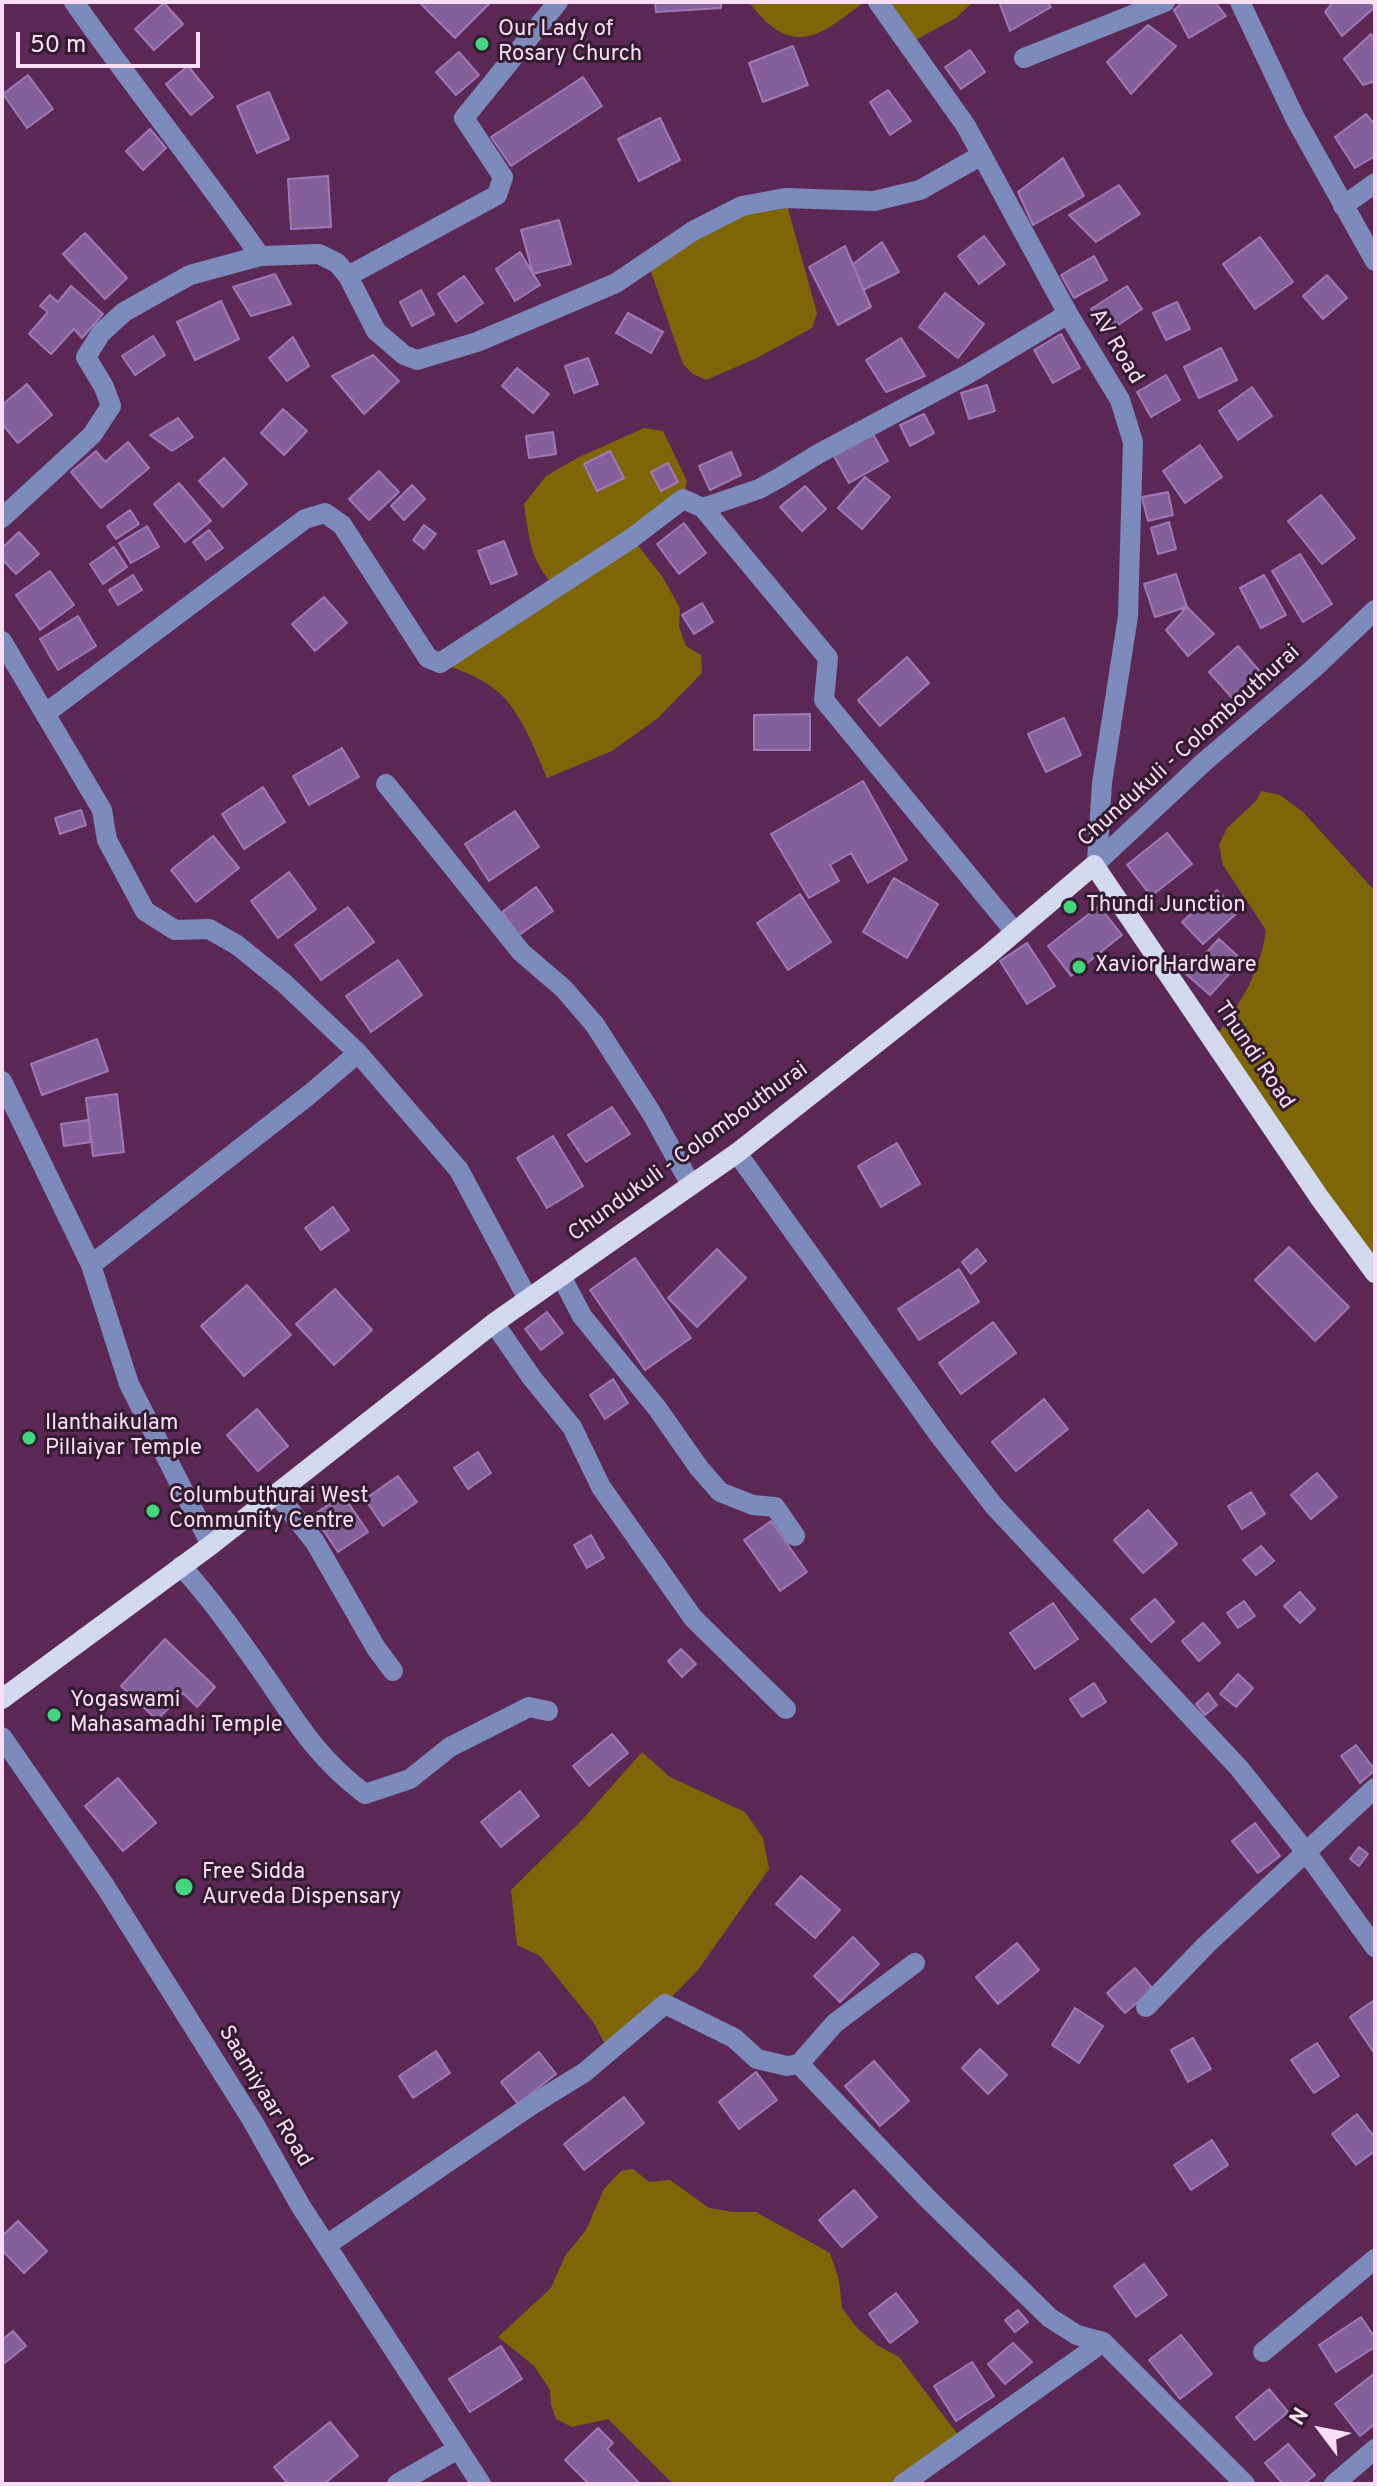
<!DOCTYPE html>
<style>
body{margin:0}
#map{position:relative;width:1377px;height:2486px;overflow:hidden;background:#5b2855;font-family:Overpass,sans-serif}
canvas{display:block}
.frame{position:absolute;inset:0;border:4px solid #fcddf6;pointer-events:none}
.north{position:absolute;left:1281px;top:2390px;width:80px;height:80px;-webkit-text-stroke:6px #331c30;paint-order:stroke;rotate:302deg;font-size:22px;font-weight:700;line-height:32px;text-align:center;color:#fcddf6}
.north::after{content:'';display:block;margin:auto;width:28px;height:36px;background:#fcddf6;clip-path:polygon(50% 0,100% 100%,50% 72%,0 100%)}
.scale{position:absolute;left:16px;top:32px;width:184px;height:36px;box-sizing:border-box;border:4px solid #fcddf6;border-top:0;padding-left:10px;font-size:24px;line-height:28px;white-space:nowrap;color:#fcddf6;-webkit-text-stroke:6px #331c30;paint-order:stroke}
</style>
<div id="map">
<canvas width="1377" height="2486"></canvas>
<div class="frame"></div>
<div class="north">N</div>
<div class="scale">50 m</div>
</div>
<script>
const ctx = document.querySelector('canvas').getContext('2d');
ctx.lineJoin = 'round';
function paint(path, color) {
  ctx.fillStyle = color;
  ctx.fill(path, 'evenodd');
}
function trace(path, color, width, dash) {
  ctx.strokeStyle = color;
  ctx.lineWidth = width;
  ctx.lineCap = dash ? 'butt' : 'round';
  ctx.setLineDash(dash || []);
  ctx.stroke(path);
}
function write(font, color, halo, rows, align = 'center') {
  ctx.font = font + ' Overpass,sans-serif';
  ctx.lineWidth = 6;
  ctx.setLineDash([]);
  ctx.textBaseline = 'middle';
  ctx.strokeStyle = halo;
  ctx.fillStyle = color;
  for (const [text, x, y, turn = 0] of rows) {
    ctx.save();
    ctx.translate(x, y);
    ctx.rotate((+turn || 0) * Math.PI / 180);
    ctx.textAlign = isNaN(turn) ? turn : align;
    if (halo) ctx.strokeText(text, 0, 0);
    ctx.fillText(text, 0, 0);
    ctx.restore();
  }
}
paint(new Path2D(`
 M748,2H865C835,22 806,55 770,25C762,19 755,9 748,2Z
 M878,2H973L956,18L908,44Z
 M785,198L817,313L812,328L757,358L706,380L693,374L683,364L648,263L693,231Z
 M644,428L663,431L687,481L683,499L632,538L662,576L680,608L679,627L686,646L701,655L702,673L658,718L612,751L547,778C535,750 521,711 497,691C480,677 460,670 440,663L555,587C530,561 529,538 524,504L546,476L577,458Z
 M1261,791L1280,795L1303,812L1375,891V1273L1213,1041C1240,1003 1259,977 1266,930L1223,865L1219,845L1227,828L1256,801Z
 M642,1752L670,1777L745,1812L763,1838L769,1869L698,1970L665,2004L609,2052L594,2023L540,1956L517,1945L511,1890L581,1821Z
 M633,2169L649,2182L670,2180L709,2208L734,2212H756L830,2253L839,2280L842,2308L858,2329L877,2345L899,2357L963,2441L903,2484H677L669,2480L608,2419L572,2427L556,2419L551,2405L550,2390L534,2366L498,2337L551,2288L565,2256L586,2230L604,2189L621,2171Z`), '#7d6508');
const building = new Path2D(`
 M419,2H491L455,38Z
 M655,2H721V8L656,12Z
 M999,2H1046L1051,7L1010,31Z
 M1183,2H1215L1226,16L1189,38L1174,10Z
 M1333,2H1370L1375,7L1342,36L1325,12Z
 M164,3L183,24L154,50L135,29Z
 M1148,25L1176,46L1131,94L1107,62Z
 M1371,34L1375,42V81L1363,85L1344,59Z
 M793,46L808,85L763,102L749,63Z
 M970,50L985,72L961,89L945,67Z
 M459,52L479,75L456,95L436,72Z
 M188,66L213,97L191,115L166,84Z
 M28,75L53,109L27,128L3,94Z
 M583,77L602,106L511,166L491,137Z
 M888,90L911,121L890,135L870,102Z
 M269,92L289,139L257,153L237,106Z
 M1366,114L1375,125V156L1355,168L1335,137Z
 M660,118L680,160L639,181L618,139Z
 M150,129L166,148L143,170L126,151Z
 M1063,158L1084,196L1033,225L1018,192Z
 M328,176L331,227L291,229L288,179Z
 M1119,185L1140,214L1096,242L1069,215Z
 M559,220L571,264L533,274L521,230Z
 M85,233L127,278L105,299L63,254Z
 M984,236L1005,264L979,284L958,256Z
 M1260,237L1293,282L1255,309L1223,264Z
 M882,242L899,272L863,290L853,264Z
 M845,246L871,307L838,325L809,267Z
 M520,252L540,285L515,301L496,269Z
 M1094,256L1107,280L1074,298L1061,275Z
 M275,274L291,304L251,316L233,287Z
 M1327,275L1347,298L1323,319L1303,296Z
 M464,276L483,303L456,322L438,294Z
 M71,286L103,314L82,338L74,329L51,354L29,334L48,312L40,306L50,295L58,302Z
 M1127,286L1142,309L1106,333L1091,309Z
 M421,290L434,314L412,326L400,302Z
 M945,293L984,324L958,358L919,327Z
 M221,301L239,339L195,360L177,322Z
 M1177,302L1190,329L1166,340L1153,313Z
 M628,313L663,332L651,353L616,333Z
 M1061,334L1080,368L1053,383L1034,350Z
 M153,336L165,355L135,375L122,356Z
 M293,337L309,366L287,381L269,358Z
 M901,338L925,376L886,392L866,360Z
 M1221,348L1237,380L1199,398L1184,367Z
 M373,355L399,381L364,414L332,376Z
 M588,358L598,384L574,393L565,366Z
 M517,368L549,394L533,413L502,386Z
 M1166,375L1180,400L1151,417L1137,392Z
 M27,384L52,415L18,443L2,424V405Z
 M987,385L995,411L969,419L961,393Z
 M1252,387L1272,416L1238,440L1219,411Z
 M283,409L307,431L284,455L261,433Z
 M924,414L934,433L910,446L900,425Z
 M178,418L193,437L172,451L150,435Z
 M553,432L556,454L529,458L526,436Z
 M873,434L888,461L849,483L834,456Z
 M128,442L149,468L101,508L71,472L96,451L105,462Z
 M1200,445L1222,477L1185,503L1163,471Z
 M610,451L624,478L597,491L584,464Z
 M731,452L741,475L710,490L699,466Z
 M224,458L247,484L223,507L199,481Z
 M668,463L678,482L661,491L651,472Z
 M379,471L399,492L369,520L349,499Z
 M865,477L890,497L862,529L838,508Z
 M179,483L211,521L185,542L154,504Z
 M412,485L425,499L404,520L391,506Z
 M805,486L826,509L802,531L780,507Z
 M1168,492L1173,515L1148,521L1142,497Z
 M1321,495L1355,538L1322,564L1288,521Z
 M130,510L139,524L116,539L107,526Z
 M1169,522L1176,549L1158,554L1151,528Z
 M684,523L706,553L679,574L657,544Z
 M424,525L436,534L424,549L413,540Z
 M147,526L159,547L131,563L119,543Z
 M209,530L223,548L206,560L193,542Z
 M19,532L39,554L16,574L2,559V548Z
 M504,541L517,574L491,584L478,551Z
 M114,547L127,567L103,584L90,564Z
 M1300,554L1332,604L1303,622L1272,571Z
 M50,571L74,605L40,630L16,595Z
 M1176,574L1187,607L1155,617L1144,584Z
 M133,575L142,590L118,605L109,590Z
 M1264,575L1286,615L1261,628L1240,588Z
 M324,597L347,623L315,651L292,624Z
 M702,603L713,622L694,634L682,615Z
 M1187,607L1214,634L1188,656L1166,630Z
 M78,616L96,646L58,670L40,639Z
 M1238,646L1262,674L1233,699L1209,672Z
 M907,657L929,683L880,726L858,700Z
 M810,714V750H754V715Z
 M1064,718L1081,755L1046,772L1028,734Z
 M342,748L359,777L309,805L293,776Z
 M863,781L907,860L868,883L851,853L830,865L839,881L809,898L771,834Z
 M263,787L285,822L244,849L222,814Z
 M81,810L86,825L60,834L55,818Z
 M515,811L539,847L489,881L465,844Z
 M1167,833L1192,864L1151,896L1127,865Z
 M213,836L239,868L196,902L171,870Z
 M289,872L316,909L278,938L251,901Z
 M894,878L938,904L907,958L863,932Z
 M536,887L553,911L519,935L502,912Z
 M1217,890L1238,912L1203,944L1182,922Z
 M800,894L831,942L788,970L757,923Z
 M1099,906L1122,935L1071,976L1048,946Z
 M348,907L374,942L321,980L295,945Z
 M1219,939L1242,960L1210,995L1186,974Z
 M1027,943L1055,986L1027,1004L1000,961Z
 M398,960L422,995L371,1032L346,996Z
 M97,1039L108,1071L42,1095L31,1064Z
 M117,1094L124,1152L93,1156L86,1098Z
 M612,1107L630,1134L586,1162L568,1135Z
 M89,1120L91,1142L64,1146L61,1124Z
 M553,1136L583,1186L547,1208L517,1158Z
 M897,1143L920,1184L881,1207L858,1166Z
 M333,1207L349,1230L321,1250L305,1228Z
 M1289,1247L1349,1307L1315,1341L1255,1280Z
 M717,1249L746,1278L697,1327L668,1298Z
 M977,1249L986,1261L971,1274L962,1262Z
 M635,1258L691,1338L645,1370L590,1290Z
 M959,1269L979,1302L919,1340L898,1309Z
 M247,1285L291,1335L244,1376L201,1326Z
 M335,1289L372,1330L334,1365L296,1324Z
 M547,1312L563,1333L541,1350L525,1329Z
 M993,1322L1016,1353L961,1394L939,1363Z
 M613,1379L628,1403L605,1419L590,1395Z
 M1044,1399L1068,1429L1016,1471L992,1442Z
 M257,1409L288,1446L258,1471L227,1435Z
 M478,1452L491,1473L468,1489L454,1468Z
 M1317,1473L1337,1497L1311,1519L1291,1495Z
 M398,1476L417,1502L383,1526L365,1499Z
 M1251,1492L1265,1514L1242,1529L1228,1506Z
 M343,1495L368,1532L338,1552L313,1515Z
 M1148,1510L1177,1544L1143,1573L1114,1540Z
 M771,1521L807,1572L780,1591L744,1540Z
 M591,1535L604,1558L587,1568L574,1545Z
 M1261,1546L1274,1561L1256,1575L1243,1560Z
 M1300,1592L1315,1609L1300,1623L1284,1606Z
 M1155,1599L1174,1622L1151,1642L1131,1619Z
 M1244,1601L1255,1616L1238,1628L1227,1613Z
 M1053,1603L1078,1639L1035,1669L1010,1633Z
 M1203,1623L1220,1643L1199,1661L1182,1641Z
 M165,1639L215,1687L197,1707L183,1693L157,1720L121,1686Z
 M681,1649L696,1664L682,1677L668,1661Z
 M1238,1674L1253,1688L1236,1707L1220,1694Z
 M1094,1683L1106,1702L1082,1717L1070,1699Z
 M1208,1693L1217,1705L1205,1715L1196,1704Z
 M612,1734L628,1753L589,1786L573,1766Z
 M1356,1745L1375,1770L1360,1783L1341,1756Z
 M118,1778L156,1823L123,1851L85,1806Z
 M520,1791L539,1816L501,1847L481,1822Z
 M1255,1823L1280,1856L1258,1873L1232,1841Z
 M1359,1847L1368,1854L1359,1866L1350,1859Z
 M801,1876L840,1910L815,1938L776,1904Z
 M853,1937L879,1964L840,2002L814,1976Z
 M1017,1943L1039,1970L998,2004L976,1977Z
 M1135,1968L1153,1989L1125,2013L1107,1993Z
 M1373,2001L1375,2004L1374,2053L1350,2017Z
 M1075,2008L1103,2026L1079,2063L1052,2045Z
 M1193,2038L1211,2069L1188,2082L1171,2050Z
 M1317,2043L1339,2076L1314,2093L1291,2060Z
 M980,2049L1007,2075L988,2094L962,2068Z
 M436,2051L450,2073L413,2098L399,2076Z
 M539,2052L556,2074L518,2104L501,2082Z
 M874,2061L909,2101L880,2126L845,2086Z
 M756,2072L777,2100L739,2129L719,2102Z
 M624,2097L644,2123L584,2170L564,2144Z
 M1357,2114L1375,2138V2151L1356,2165L1332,2134Z
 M1212,2140L1228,2165L1191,2190L1174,2165Z
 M854,2190L877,2217L842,2247L819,2220Z
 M18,2221L47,2251L24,2273L2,2250V2236Z
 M1144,2264L1167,2295L1136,2317L1114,2286Z
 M896,2293L918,2322L890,2343L869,2314Z
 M1018,2310L1028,2322L1015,2332L1005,2320Z
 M1361,2317L1375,2338V2347L1336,2372L1319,2345Z
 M13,2331L26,2346L2,2365V2340Z
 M1181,2335L1212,2374L1180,2399L1149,2360Z
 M1013,2343L1032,2362L1005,2384L988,2364Z
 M501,2346L522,2379L470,2412L449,2379Z
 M972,2362L994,2396L956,2421L934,2386Z
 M1375,2373V2424L1360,2436L1335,2404Z
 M1269,2389L1288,2412L1255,2440L1236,2417Z
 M330,2422L358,2456L324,2484H288L274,2467Z
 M598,2428L613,2443L607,2449L640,2484H589L565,2460Z
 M1288,2444L1315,2475L1304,2484H1283L1265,2463Z`);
paint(building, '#84609a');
trace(building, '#9e79b5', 2);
trace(new Path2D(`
 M74,2C134,88 200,169 260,256
 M878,2L966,126L1068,314L1120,400L1133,442L1128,616L1102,783L1097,862
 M1240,2L1295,118L1375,261
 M1024,58L1165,2
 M1343,206L1375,183
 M348,276L497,195L503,177L464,118L558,2
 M703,508L828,658L824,700L1015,932
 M2,518L92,435L111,406L104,387L86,357L101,333L124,312L190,275L260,256L319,254L337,263L348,276L376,331L404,355L417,360L477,342L616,283L693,231L742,206L785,198L874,201L920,190L982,155
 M2,641L102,810L107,840L145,911L175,930L209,929L237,945L284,983L358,1053L459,1170L528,1299
 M46,713L305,519L325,513L342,525L428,658L440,663L632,538L683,499L703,508L759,489L779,478L818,454L968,374L1068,314
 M386,784L521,952L564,989L595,1025L652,1114L691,1185
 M1094,865L1204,762L1313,669L1375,610
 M2,1081L91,1265L129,1384L211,1545
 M737,1153L939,1435L994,1506L1239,1768L1306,1852L1375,1947
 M91,1265L310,1094L358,1053
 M561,1276L582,1316L657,1408L699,1468L720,1492L753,1505L775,1507L795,1536
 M494,1323L532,1378L572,1427L601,1487L693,1618L786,1709
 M277,1494L315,1542L376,1648L393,1671
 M181,1566C214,1602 242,1643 270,1683C300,1728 321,1761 365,1794L410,1779L450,1747L529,1707L548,1711
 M2,1737L105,1886L252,2120L300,2205L481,2484
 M1146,2007L1207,1944L1375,1788
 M799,2064L929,2200L1050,2318L1077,2335L1103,2342
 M328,2244L530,2106L585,2072L665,2004L734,2038L757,2059L787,2066L799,2064L835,2023L915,1963
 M1263,2352L1375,2259
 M397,2484L458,2449
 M903,2484L1103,2342L1245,2484
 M1334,2484L1375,2449`), '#7c8abc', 20);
trace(new Path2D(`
 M2,1699L211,1545L494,1323L737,1153L987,956L1094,865L1319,1197L1375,1273`), '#d3d9ee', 20);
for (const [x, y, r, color] of [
 [482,44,8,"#42d77c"],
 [1070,907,8,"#42d77c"],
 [1079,967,8,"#42d77c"],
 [29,1438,8,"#42d77c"],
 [153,1511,8,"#42d77c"],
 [54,1715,8,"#42d77c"],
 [184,1887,10,"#42d77c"]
]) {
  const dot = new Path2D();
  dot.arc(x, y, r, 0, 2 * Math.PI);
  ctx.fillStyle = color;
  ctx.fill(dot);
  trace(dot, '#331c30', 3);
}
write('22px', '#fcddf6', '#331c30', [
 ["Our Lady of",498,31],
 ["Rosary Church",498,56],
 ["Thundi Junction",1086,907],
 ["Xavior Hardware",1095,967],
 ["Ilanthaikulam",45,1425],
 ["Pillaiyar Temple",45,1450],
 ["Columbuthurai West",169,1498],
 ["Community Centre",169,1523],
 ["Yogaswami",70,1702],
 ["Mahasamadhi Temple",70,1727],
 ["Free Sidda",202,1874],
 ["Aurveda Dispensary",202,1899]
], 'left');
write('22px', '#fcddf6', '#331c30', [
 ["AV Road",1115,347,59],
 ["Chundukuli - Colombouthurai",1190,747,-42],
 ["Thundi Road",1253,1056,56],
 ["Chundukuli - Colombouthurai",689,1153,-36],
 ["Saamiyaar Road",264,2097,59]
]);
</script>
